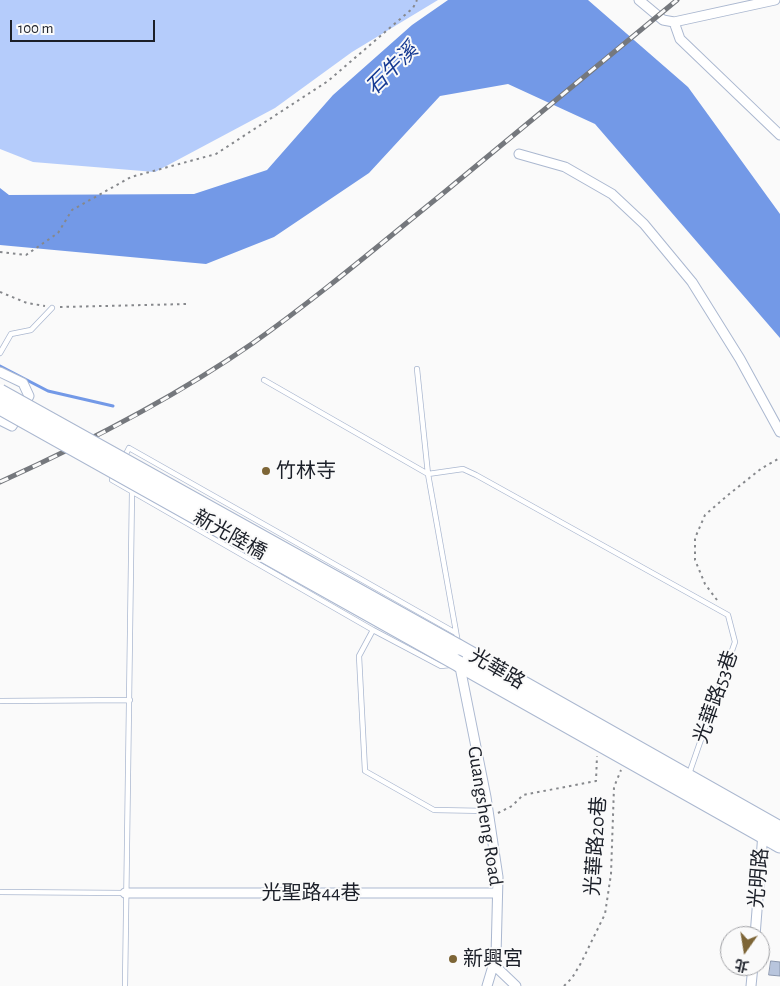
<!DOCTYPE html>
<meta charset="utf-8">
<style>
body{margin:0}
#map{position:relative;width:780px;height:986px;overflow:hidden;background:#fafafa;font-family:"Alegreya Sans","Noto Sans TC",sans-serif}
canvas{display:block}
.north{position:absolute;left:720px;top:926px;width:50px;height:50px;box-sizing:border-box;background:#fafafa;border:1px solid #a1a2a6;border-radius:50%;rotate:193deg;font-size:14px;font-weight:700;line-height:20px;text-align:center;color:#1b1f28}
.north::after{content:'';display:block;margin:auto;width:18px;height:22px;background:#7d6536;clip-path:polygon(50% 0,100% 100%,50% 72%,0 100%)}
.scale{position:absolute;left:10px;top:20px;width:145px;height:22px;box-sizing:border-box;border:2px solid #1b1f28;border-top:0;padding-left:6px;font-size:15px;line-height:18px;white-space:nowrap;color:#1b1f28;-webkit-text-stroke:4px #fafafa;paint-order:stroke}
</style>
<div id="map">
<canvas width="780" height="986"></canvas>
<div class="north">北</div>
<div class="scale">100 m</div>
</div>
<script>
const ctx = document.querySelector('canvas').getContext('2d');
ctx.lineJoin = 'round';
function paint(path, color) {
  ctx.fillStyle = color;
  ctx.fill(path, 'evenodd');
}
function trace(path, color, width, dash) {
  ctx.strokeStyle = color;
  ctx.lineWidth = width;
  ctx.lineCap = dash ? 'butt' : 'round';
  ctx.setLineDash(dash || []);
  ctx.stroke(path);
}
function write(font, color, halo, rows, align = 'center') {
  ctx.font = font + ' "Alegreya Sans","Noto Sans TC",sans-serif';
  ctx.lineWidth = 4;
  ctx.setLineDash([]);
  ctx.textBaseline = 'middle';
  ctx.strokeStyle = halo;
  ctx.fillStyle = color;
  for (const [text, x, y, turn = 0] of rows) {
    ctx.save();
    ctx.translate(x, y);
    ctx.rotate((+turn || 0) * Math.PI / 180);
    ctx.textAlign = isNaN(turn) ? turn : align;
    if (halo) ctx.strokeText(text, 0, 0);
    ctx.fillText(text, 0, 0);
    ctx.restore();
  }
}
paint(new Path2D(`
 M0,0H438L352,52L275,108L155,172L33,162L0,149Z`), '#b5ccfb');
paint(new Path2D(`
 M448,0H588L688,87L780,214V338L595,124L508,84L440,96L369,173L274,237L206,264L0,245V188L9,195L194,194L267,170L333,95L412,25Z`), '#7399e7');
trace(new Path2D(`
 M0,366L48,391L113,406`), '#7399e7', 3);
const building = new Path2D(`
 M771,961L780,962V976L769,975Z`);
paint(building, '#b8c5dd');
trace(building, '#8c98af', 1);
const service = new Path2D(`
 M0,353L11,334L31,330L52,308
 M417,369L428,474L458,643
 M264,380L428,474L463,469L476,475L728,615L735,642L689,774
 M124,458L129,448L456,633
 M115,473L112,480L373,630
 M450,665L441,666L373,630L359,656L365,771L434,810L488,811
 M0,701L130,700
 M0,892L125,893
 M125,986L132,491`);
const minor = new Path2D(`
 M639,0L663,20L674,22L775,0
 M674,22L680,39L780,135
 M519,154L565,167L612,194L644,224L692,282L740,359L780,432
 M0,372L23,383L29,396L12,426L0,420
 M459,662L486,797L498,877L496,956L487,986
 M125,893H497
 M755,936L763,833
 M493,964L516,986
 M751,986L753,966`);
const primary = new Path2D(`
 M458,647L780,829
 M459,664L780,845`);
trace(service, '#abb8d0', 6);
trace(minor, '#abb8d0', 11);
trace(primary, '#abb8d0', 17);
trace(new Path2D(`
 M0,252L26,255L58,233L72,210L131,177L216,154L328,81L413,8L417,0
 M0,292L27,303L45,306
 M60,307L188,304
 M717,600L705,584L695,560V538L705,515L728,495L762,468L780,458
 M498,813L512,806L523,795L596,781L597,756
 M564,986L572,978L581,963L605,914L611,874L614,787L621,770`), '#86888c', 2, [2.5, 4]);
trace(service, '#fff', 4.5);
trace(minor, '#fff', 9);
trace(primary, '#fff', 15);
const rail = new Path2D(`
 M0,482C88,442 174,398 253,343C318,297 379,245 441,195C520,130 598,65 677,0`);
trace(rail, '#75787d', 5);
trace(rail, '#fafafa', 3, [9]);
const primaryBridge = new Path2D(`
 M0,392L458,647
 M0,407L459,664`);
trace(primaryBridge, '#abb8d0', 17, []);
trace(primaryBridge, '#fff', 15);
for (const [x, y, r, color] of [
 [266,471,5,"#7d6536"],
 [453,959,5,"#7d6536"]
]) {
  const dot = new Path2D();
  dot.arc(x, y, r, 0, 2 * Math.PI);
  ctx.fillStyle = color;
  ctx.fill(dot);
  trace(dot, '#fafafa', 2);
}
write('20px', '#1b1f28', '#fafafa', [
 ["竹林寺",276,471],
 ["新興宮",463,959]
], 'left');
write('20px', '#1b1f28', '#fafafa', [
 ["新光陸橋",230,535,29],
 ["光華路",497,669,30],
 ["光華路53巷",716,697,-71],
 ["Guangsheng Road",485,816,81],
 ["光華路20巷",596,846,-86],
 ["光明路",759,878,-85],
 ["光聖路44巷",311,893]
]);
write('italic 21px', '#163a93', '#fafafa', [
 ["石牛溪",392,69,-45]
]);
</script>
